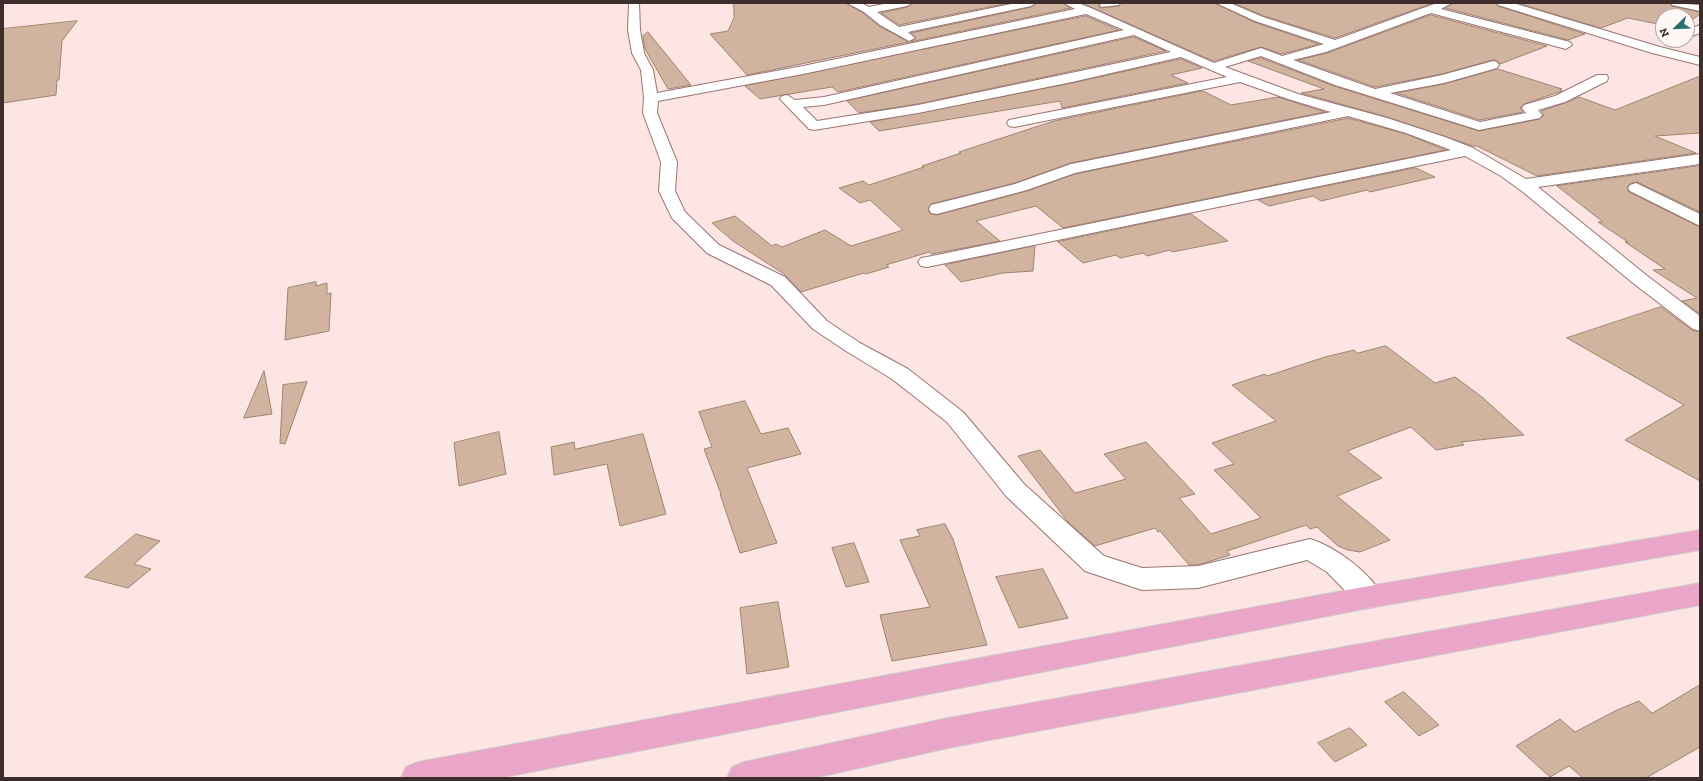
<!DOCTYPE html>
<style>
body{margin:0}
#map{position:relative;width:1703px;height:781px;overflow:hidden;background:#fde5e3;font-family:"Zilla Slab",serif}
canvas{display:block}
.frame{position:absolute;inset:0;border:4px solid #3d2e2d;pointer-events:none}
.north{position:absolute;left:1655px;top:8px;width:40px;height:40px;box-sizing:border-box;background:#fff7f6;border:1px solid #b1a7a6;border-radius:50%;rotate:247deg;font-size:11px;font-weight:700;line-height:16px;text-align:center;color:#3d2e2d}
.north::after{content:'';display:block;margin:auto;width:14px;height:18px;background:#257072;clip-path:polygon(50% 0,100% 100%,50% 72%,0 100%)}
</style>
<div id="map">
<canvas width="1703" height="781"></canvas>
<div class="frame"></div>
<div class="north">N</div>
</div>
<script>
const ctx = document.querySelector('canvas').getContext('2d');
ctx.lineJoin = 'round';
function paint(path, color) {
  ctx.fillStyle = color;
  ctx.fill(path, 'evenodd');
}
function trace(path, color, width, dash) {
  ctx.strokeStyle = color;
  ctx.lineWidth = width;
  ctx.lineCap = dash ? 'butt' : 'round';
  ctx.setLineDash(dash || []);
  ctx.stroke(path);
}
const building = new Path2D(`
 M734,3H846L863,13L879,26L909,42L747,75L710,34L728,31L734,18Z
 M913,3H1009L899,25L881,13L907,7Z
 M1037,3H1063L1071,8L910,42L916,38L911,33L1031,7Z
 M1082,3H1099V6L1101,8L1119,6L1121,3H1215L1254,22L1319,44L1282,54L1261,47L1214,61Z
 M1234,3H1433L1335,38L1264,16Z
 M1453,3H1496L1498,6L1585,34L1568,40L1445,8Z
 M1518,3H1670L1672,6L1700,12V14L1689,22H1687V16H1663V25L1628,18L1601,28Z
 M1431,15L1547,46L1500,64L1497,61L1493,60L1442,74L1375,87L1298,60L1327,53Z
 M1086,16L1119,30L838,92L832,87L760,99L745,86Z
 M77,21L62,41L59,80H57L56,95L3,103V29Z
 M648,32L691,85L668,89L645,49L643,36Z
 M1134,37L1166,51L918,104L859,113L847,101Z
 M1261,58L1334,86L1479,131L1540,119L1544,115L1541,111L1565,103L1579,97L1615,110L1700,76V133L1655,136L1696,153L1537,176L1477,146H1473L1387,117L1301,93L1324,89L1248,61Z
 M1181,59L1202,68L1171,75L1188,83L1062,108L1060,101L879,131L870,122L1072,83Z
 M1498,69L1562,89L1560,90L1562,91L1524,104L1520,108L1523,112L1480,120L1396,93L1444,84Z
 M1203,91L1231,105L1278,97L1325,112L1071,163L1015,183L931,204L928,210L931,214L937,215L1027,191L1075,174L1348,118L1406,134L1446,150L1063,228L1036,206L976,221L1000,241L932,254L929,252L886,265L889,267L866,274L864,273L801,292L784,274L733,241L712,223L735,216L772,246L776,244L782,247L825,230L851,246L903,230L870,200L860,203L839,188L863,181L869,185L924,167L922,166L961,153L959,152L1054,121Z
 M1700,166V212L1637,182L1630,184L1627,187L1629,192L1700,227V314L1682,301L1697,298L1653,270L1665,269L1625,242H1628L1598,222H1603L1557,186Z
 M1416,168L1435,177L1370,192L1367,190L1321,201L1313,196L1269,206L1258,200Z
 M1191,214L1228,241L1172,252L1170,250L1147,256L1143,253L1120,258L1116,255L1083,263L1058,242Z
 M1035,246L1033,271L1003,273L961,282L945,265Z
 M316,282V286L327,283V294L331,293L329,331L285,340L288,288Z
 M1661,307L1692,330L1700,332V481L1625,440L1684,405L1567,338Z
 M1386,346L1435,383L1455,377L1482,397L1524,435L1461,442L1464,445L1436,450L1411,427L1347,451L1382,478L1337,496L1390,540L1360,552L1348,550L1338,546L1317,527L1310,529L1306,525L1227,551L1230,555L1198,565H1189L1160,531L1158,532L1155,528L1095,546L1068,522L1018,456L1040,450L1075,493L1126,479L1104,454L1146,442L1195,494L1179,498L1211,534L1261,518L1214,470L1234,464L1212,443L1276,421L1232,385L1265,374L1267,376L1325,357L1354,350L1357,353Z
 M264,371L272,414L244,418Z
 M307,382L285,444L280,443L283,385Z
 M745,401L761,434L788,428L801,454L747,468L777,543L740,553L720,494H721L704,449L712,447L699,412Z
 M499,432L506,474L459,486L454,443Z
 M643,434L666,514L620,526L607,464L554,475L551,447L574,442L575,449Z
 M945,524L953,539L987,645L892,661L880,615L930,607L900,540L920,536L917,530Z
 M136,534L160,541L134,564L151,569L128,588L85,577Z
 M854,543L869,582L846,587L832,548Z
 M1043,569L1068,618L1019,628L996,577Z
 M778,602L789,667L747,674L740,608Z
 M1700,685V747L1646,778H1583L1569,766L1550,777L1516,746L1560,719L1575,732L1617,710L1639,701L1652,713Z
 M1404,692L1439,725L1419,736L1385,702Z
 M1350,728L1367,745L1335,762L1318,743Z`);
paint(building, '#d0b49f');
trace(building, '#9f8470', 1);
const minor = new Path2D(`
 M629,3H639L640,30L644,53L653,70L657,93L803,66L1075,9L1064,3H1078L1091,8L1214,63L1261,48L1282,56L1324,44L1255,21L1216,3H1230L1263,17L1335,40L1437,3H1452L1441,9L1570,42L1572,45L1566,49L1431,13L1326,52L1293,60L1375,89L1442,75L1493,61L1497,62L1499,65L1497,68L1444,83L1390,93L1480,122L1526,113L1522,108L1524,105L1555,96L1597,75H1607L1608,78L1607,81L1565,102L1538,110L1542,115L1540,118L1479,130L1335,85L1261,56L1225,67L1298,94L1387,118L1445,137L1473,148L1526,179L1700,154V164L1538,187L1646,275L1700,316V331L1693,329L1633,283L1523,192L1501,176L1465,156L927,267L921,266L918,262L921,258L927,257L1451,150L1406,133L1348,116L1075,173L1027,190L937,214L931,213L929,209L931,205L1015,184L1071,164L1331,112L1288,99L1240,82L1014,127L1009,126L1007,123L1009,120L1014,119L1227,77L1181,57L1072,82L918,113L814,130L809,129L780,99L782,96L787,95L795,100L824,97L1124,30L1086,14L803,74L658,101L657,113L677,162L675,191L685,212L719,245L785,277L827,321L860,343L908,369L963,412L1024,484L1104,556L1142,568L1198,566L1310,539C1336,547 1371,573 1383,597L1379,605L1369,608L1359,605L1327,572L1307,560L1198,588L1142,590L1085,571L1006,496L947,422L892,379L846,351L813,329L771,285L707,253L672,218L659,191L661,162L643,113L644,98L641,70L632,53L628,30ZM1134,35L1171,52L918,105L817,121L803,107L824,105Z
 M847,3H861L869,7L889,3H912L907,6L877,12L899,27L1016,3H1036L1031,6L908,32L915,38L909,41L880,25L864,12Z
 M1101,3H1120L1119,5L1101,7L1100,5Z
 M1497,3H1513L1660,47L1700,57V65L1652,53L1498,5Z
 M1671,3L1700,5V11L1672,5Z
 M1700,25V33L1687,38V30Z
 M1636,183L1700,214V226L1630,191L1628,188L1630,185Z`);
const major = new Path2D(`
 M1700,530V550L1369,608L500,778H401L406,767L418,762L1369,586Z
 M1700,583V605L948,748L814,778H727L732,767L744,762L948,718Z`);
trace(minor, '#987572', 2);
trace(major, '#d0cdcd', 2);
paint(minor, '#fff');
paint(major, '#e9a6c8');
</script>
